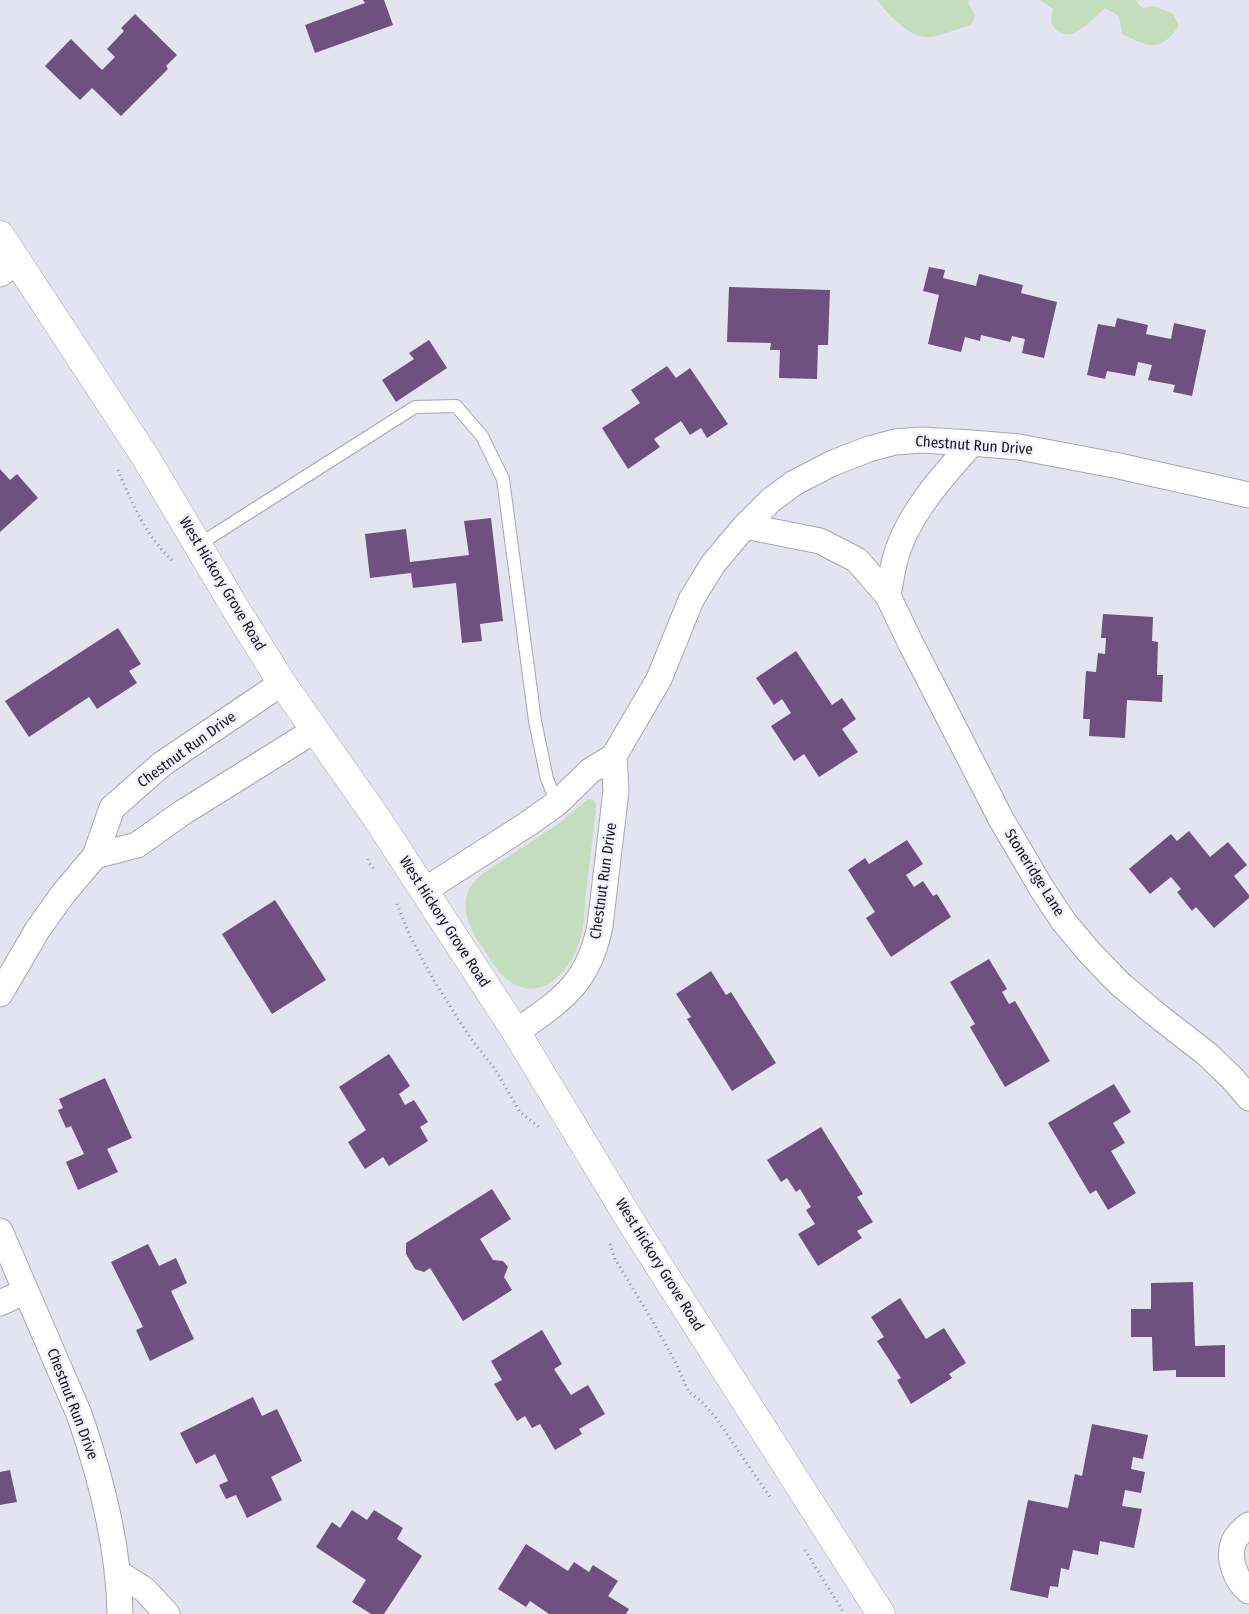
<!DOCTYPE html>
<style>
body{margin:0}
canvas{display:block;background:#e4e4f0}
</style>
<canvas width="1249" height="1614"></canvas>
<script>
const ctx = document.querySelector('canvas').getContext('2d');
ctx.lineJoin = 'round';
function paint(path, color) {
  ctx.fillStyle = color;
  ctx.fill(path, 'evenodd');
}
function trace(path, color, width, dash) {
  ctx.strokeStyle = color;
  ctx.lineWidth = width;
  ctx.lineCap = dash ? 'butt' : 'round';
  ctx.setLineDash(dash || []);
  ctx.stroke(path);
}
function write(font, color, halo, rows, align = 'center') {
  ctx.font = font + ' "Fira Sans Condensed",sans-serif';
  ctx.lineWidth = 5;
  ctx.setLineDash([]);
  ctx.textBaseline = 'middle';
  ctx.strokeStyle = halo;
  ctx.fillStyle = color;
  for (const [text, x, y, turn = 0] of rows) {
    ctx.save();
    ctx.translate(x, y);
    ctx.rotate((+turn || 0) * Math.PI / 180);
    ctx.textAlign = isNaN(turn) ? turn : align;
    if (halo) ctx.strokeText(text, 0, 0);
    ctx.fillText(text, 0, 0);
    ctx.restore();
  }
}
paint(new Path2D(`
 M877,0H969L968,2L975,16L971,25C959,28 941,36 929,37C910,39 888,14 877,0Z
 M1040,0H1136L1137,3L1143,8L1154,6L1173,14L1179,26C1159,54 1148,46 1122,34L1119,16L1105,8C1093,18 1074,43 1058,31C1049,24 1051,18 1053,9Z
 M588,799L594,800L596,804V810C592,841 589,871 585,901C584,916 584,932 578,946C569,972 541,1001 512,983C499,974 491,961 483,948C472,932 462,915 467,895C469,886 476,880 482,874L558,824Z`), '#c4ddbc');
paint(new Path2D(`
 M363,0H384L393,25L315,53L305,25L365,3Z
 M135,14L177,55L166,66L168,69L121,116L92,88L80,100L45,66L71,39L102,70L115,57L107,49L124,31L121,28Z
 M929,267L945,270L943,278L976,286L979,274L1023,285L1021,293L1057,302L1044,358L1022,353L1025,339L1012,336L1010,342L981,335L980,341L965,337L961,352L928,344L939,295L923,291Z
 M729,287L830,290L828,345H818L817,379L779,378L780,350H770L771,343L727,342Z
 M1117,318L1148,325L1146,334L1171,339L1174,323L1206,330L1192,396L1173,392L1175,385L1148,380L1152,365L1138,362L1135,376L1107,371L1105,379L1087,375L1098,324L1115,327Z
 M429,340L447,368L396,402L382,380L414,359L409,353Z
 M667,366L676,378L690,368L728,424L707,438L701,428L690,435L681,421L654,439L660,447L628,469L602,428L640,403L631,390Z
 M0,469L10,480L17,474L38,498L0,532Z
 M491,518L503,621L480,624L482,641L462,643L456,583L413,588L411,573L370,578L365,534L406,529L410,562L469,555L464,521Z
 M1103,614L1153,617L1152,641L1158,642L1157,675H1163L1162,702L1127,700L1125,738L1089,736L1090,719H1083L1086,671L1096,672L1098,653L1105,654L1106,638H1101Z
 M118,628L141,664L129,671L137,683L97,709L89,697L29,737L5,701Z
 M796,651L832,705L842,698L856,719L842,729L858,752L819,777L804,754L794,761L771,726L791,713L782,699L774,705L756,678Z
 M1189,831L1210,857L1228,842L1247,865L1234,876L1249,895V898L1214,928L1196,907L1192,911L1177,892L1181,889L1171,877L1150,894L1129,869L1171,834L1177,841Z
 M907,840L923,864L906,875L914,887L923,881L933,896L937,894L951,917L891,957L866,918L875,912L848,870L865,858L869,864Z
 M275,900L326,980L272,1014L222,934Z
 M989,959L1007,989L1002,992L1009,1004L1015,1001L1050,1061L1005,1087L970,1027L975,1024L950,982Z
 M711,971L726,995L731,992L776,1063L732,1091L687,1019L691,1017L676,994Z
 M389,1054L410,1086L399,1094L405,1105L414,1100L428,1122L420,1127L428,1141L389,1166L383,1157L365,1169L348,1142L366,1130L339,1087Z
 M105,1078L132,1138L107,1149L118,1172L78,1190L66,1162L84,1154L71,1126L66,1128L58,1110L63,1108L59,1099Z
 M1114,1084L1131,1112L1113,1123L1125,1143L1111,1151L1136,1193L1108,1210L1096,1190L1090,1194L1048,1123Z
 M821,1127L863,1194L857,1197L873,1222L857,1231L862,1238L818,1266L798,1234L815,1224L806,1210L811,1207L800,1189L796,1192L787,1178L781,1182L767,1160Z
 M492,1189L511,1219L480,1239L493,1260L503,1261L508,1267L504,1277L512,1290L463,1321L430,1268L424,1272L415,1269L406,1254V1243Z
 M148,1244L159,1266L176,1258L187,1283L171,1291L194,1339L150,1361L136,1330L143,1327L111,1262Z
 M1193,1282L1195,1346L1225,1345V1377H1176V1370L1153,1371L1152,1337H1131V1309H1151V1283Z
 M900,1298L926,1339L944,1328L966,1363L949,1374L952,1378L911,1404L897,1380L901,1378L877,1341L884,1337L871,1317Z
 M542,1330L562,1364L554,1369L571,1395L588,1385L605,1414L579,1429L582,1434L555,1450L540,1424L532,1428L525,1416L517,1421L494,1384L502,1380L491,1361Z
 M253,1397L262,1416L277,1409L302,1461L271,1477L282,1500L247,1518L236,1495L226,1499L219,1485L228,1481L215,1454L196,1464L180,1433Z
 M1092,1424L1148,1435L1143,1459L1133,1457L1131,1469L1145,1472L1141,1493L1125,1490L1122,1506L1142,1509L1134,1548L1100,1541L1098,1555L1073,1550L1069,1570L1061,1568L1058,1587L1050,1586L1048,1598L1010,1590L1028,1500L1068,1508L1075,1474L1082,1476Z
 M10,1470L17,1502L0,1505V1472Z
 M352,1510L367,1520L374,1510L403,1528L397,1539L422,1556L384,1614H371L352,1602L366,1580L316,1547L332,1522L340,1528Z
 M526,1544L568,1571L574,1562L589,1572L593,1565L618,1581L608,1596L629,1609L626,1614H549L530,1601L526,1607L498,1589Z`), '#6e517e');
const lane = new Path2D(`
 M198,545L415,407L456,406L482,436L503,479L535,721L547,779L557,803`);
const street = new Path2D(`
 M0,274L18,262
 M745,526L820,541L857,560L888,596L910,642L1001,819L1042,889L1064,922L1090,953L1119,983L1153,1012L1207,1054L1232,1078L1249,1098
 M888,596C891,579 893,562 899,547C914,507 944,475 972,443
 M95,856L137,845L182,813L315,730
 M425,890L529,823L557,803L590,771L614,756L659,679L691,600L713,564L745,526L771,500L794,483L833,463L869,449L895,442L922,440L972,443L1019,447L1119,466L1249,495
 M0,994L38,929L63,894L95,856L112,808L162,764L282,683
 M516,1032C561,1000 588,985 600,926L616,791L614,756
 M0,1231L79,1414C101,1477 119,1547 120,1614
 M0,1303L26,1291
 M1249,1525C1243,1529 1235,1537 1233,1544C1228,1560 1236,1581 1249,1591
 M117,1572L145,1590L167,1614`);
const secondary = new Path2D(`
 M0,235L146,458L237,611L282,683L376,817L516,1032L633,1225L881,1614`);
trace(lane, '#a6a6b1', 14);
trace(street, '#a6a6b1', 27);
trace(secondary, '#a6a6b1', 29);
trace(new Path2D(`
 M118,470C132,503 146,537 174,562
 M368,859L369,863L375,870
 M397,904L410,936L433,979L458,1019L474,1043L495,1069L520,1112L540,1128
 M610,1244L615,1259L652,1320L676,1363L688,1391L701,1401L716,1418L770,1497
 M805,1550L844,1613`), '#8f8f97', 3, [1, 4]);
trace(lane, '#fff', 12);
trace(street, '#fff', 25);
trace(secondary, '#fff', 28);
write('15px', '#16161a', '#f1f1fd', [
 ["Chestnut Run Drive",974,446,4],
 ["West Hickory Grove Road",222,584,59],
 ["Chestnut Run Drive",187,750,-36],
 ["Stoneridge Lane",1034,873,58],
 ["Chestnut Run Drive",604,881,-82],
 ["West Hickory Grove Road",444,922,57],
 ["West Hickory Grove Road",659,1265,58],
 ["Chestnut Run Drive",72,1404,69]
]);
</script>
